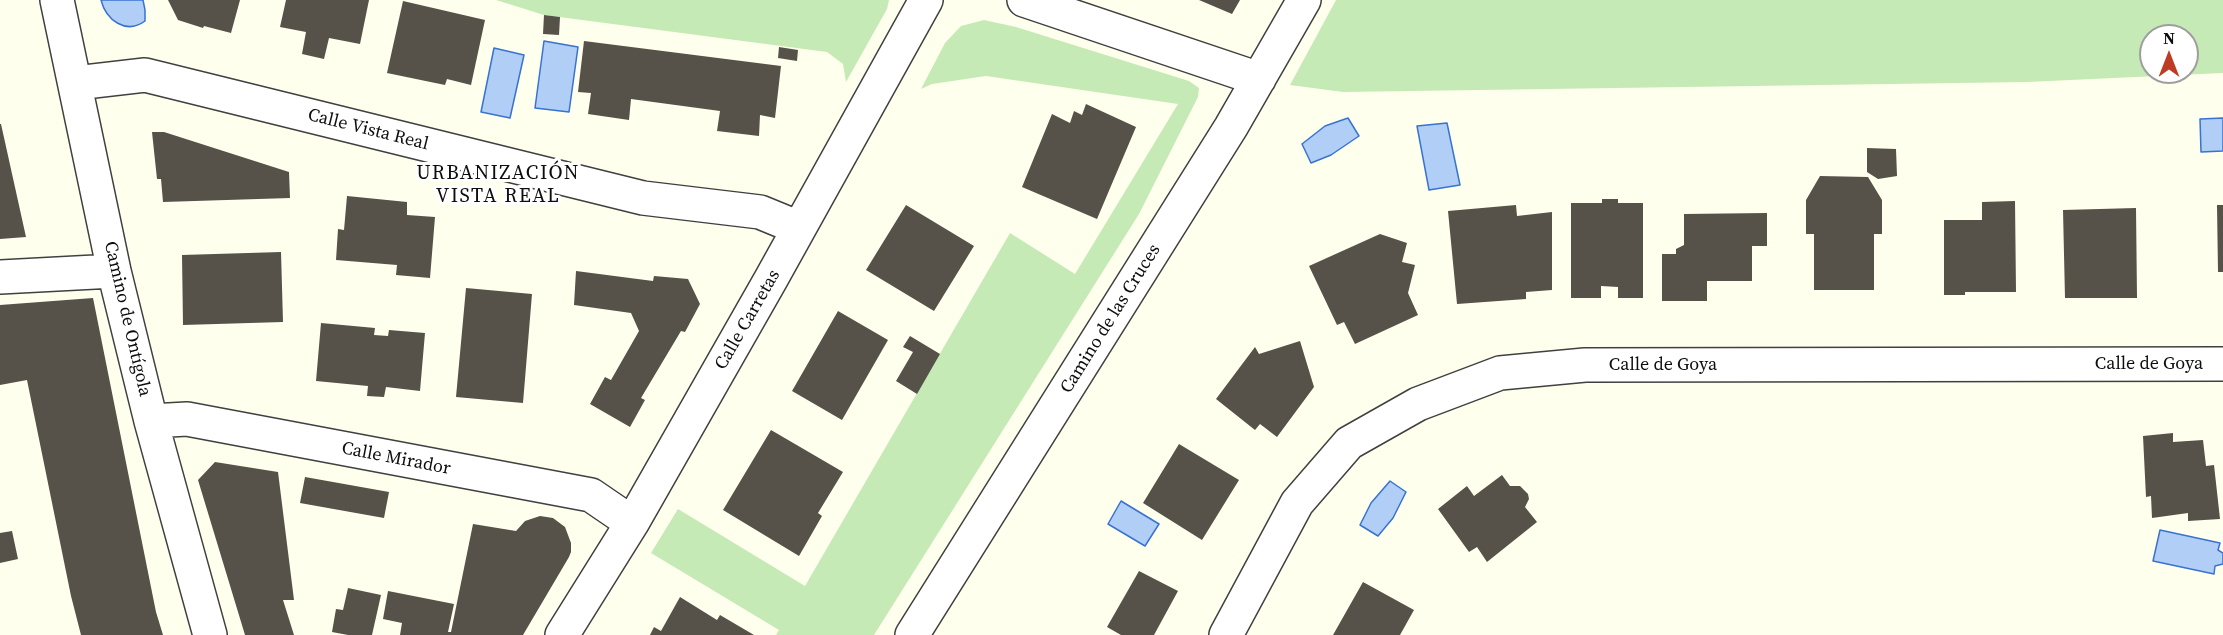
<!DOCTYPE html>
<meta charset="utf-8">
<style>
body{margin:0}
#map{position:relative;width:2223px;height:635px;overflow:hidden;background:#ffffed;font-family:"Source Serif 4",serif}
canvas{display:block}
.north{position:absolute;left:2139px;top:24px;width:60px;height:60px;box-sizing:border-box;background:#fff;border:2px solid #9e9e9e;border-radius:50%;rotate:0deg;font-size:16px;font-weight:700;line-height:24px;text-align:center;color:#0d0d0d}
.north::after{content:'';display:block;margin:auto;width:21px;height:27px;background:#be3c23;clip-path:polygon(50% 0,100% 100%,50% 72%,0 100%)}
</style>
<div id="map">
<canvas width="2223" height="635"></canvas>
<div class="north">N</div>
</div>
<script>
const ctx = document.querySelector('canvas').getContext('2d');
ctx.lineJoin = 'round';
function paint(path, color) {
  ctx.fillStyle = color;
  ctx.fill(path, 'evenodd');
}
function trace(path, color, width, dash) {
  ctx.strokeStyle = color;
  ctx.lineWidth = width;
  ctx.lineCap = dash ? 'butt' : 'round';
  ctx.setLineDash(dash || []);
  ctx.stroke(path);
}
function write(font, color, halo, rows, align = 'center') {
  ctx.font = font + ' "Source Serif 4",serif';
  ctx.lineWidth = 6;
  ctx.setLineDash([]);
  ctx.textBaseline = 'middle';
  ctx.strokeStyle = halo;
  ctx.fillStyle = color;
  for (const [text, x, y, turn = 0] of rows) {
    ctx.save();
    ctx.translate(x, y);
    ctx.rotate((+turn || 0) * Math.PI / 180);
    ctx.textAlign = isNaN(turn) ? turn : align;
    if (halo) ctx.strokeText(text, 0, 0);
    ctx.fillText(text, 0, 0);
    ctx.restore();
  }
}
paint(new Path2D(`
 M496,0H889L887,9L846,82L843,64L827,52L544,15Z
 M1336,0H2223V73L2027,82L1343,92L1290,85ZM2151,36H2187V72H2151Z
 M984,20L1016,27L1189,81L1199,88L1198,97L1139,214L874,635H776L779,630L651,553L678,509L805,586L1010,233L1075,274L1178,104L986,76L932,84L921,89L945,43L961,26Z`), '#c6eab6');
const water = new Path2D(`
 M101,0H143L145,10V21C126,35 106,20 101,0Z
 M544,41L578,47L569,112L535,108Z
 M494,48L524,55L510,118L481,112Z
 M1348,118L1359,136L1331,155L1311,163L1302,144L1325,126Z
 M2223,118V151L2201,152L2200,119Z
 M1447,123L1460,185L1429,190L1417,126Z
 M1390,481L1406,492L1393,518L1378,536L1360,525L1371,503Z
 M1121,501L1159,524L1145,546L1108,524Z
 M2160,530L2220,543L2218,550L2223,553V564L2215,566L2214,574L2153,561Z`);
paint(water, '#b1cef7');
trace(water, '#3773cf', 1.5);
paint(new Path2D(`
 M168,0H240L231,33L204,26L203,28L178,20Z
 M286,0H369L360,44L329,38L324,59L302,54L306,32L280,27Z
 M1199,0H1240L1232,14Z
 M403,1L485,20L471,85L447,79L445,85L387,73Z
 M544,15L560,17L559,35L543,34Z
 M584,41L781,66L775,118L760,115L759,136L717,131L720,111L631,99L629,120L588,114L591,93L578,92Z
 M779,47L798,50L797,61L778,58Z
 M1086,104L1136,127L1097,219L1022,187L1052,114L1070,123L1074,111L1082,115Z
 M0,124H1L26,237L0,239Z
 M152,132H164L289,172L290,198L163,202L161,179H157Z
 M1867,148L1896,149L1897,176L1878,179L1867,172Z
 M1820,176L1868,177L1882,200V234H1874V290H1814V234H1806V200Z
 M347,196L407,202V215L435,217L430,278L396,275L397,265L336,260L338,229L344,230Z
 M1602,199H1618V203H1643V298H1618V287L1601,286V298H1571V203H1602Z
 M2015,201L2016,292H1965V295H1944V220H1982V202Z
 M906,205L974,246L934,311L866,270Z
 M1516,205L1517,216L1552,212V290L1526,292V299L1457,304L1448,211Z
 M2217,205H2223V272H2218Z
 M2136,208L2137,298H2065L2063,210Z
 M1767,213V246H1752V281H1707V301H1662V254H1676V249L1684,245V214Z
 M1380,234L1407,243L1402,262L1415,265L1408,293L1418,315L1355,344L1344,322L1337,325L1309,266Z
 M281,252L283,322L183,325L182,255Z
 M576,271L653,281L654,276L688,279L700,304L685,332L681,331L641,398L645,400L630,427L590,404L605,377L611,380L639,331L631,313L574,305Z
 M466,288L532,294L523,403L456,397Z
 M93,298L156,612L163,635H81L71,596L27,380L0,385V305Z
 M838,311L888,340L842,420L792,391Z
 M321,323L375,328L374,335L388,336L389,330L425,333L420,391L386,387L384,397L367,396L368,386L316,381Z
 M910,336L940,354L917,394L896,381L913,352L903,347Z
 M1300,341L1314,387L1277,437L1260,424L1255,430L1216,399L1255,347L1259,354Z
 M771,430L843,472L818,513L822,516L799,556L723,510Z
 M2173,433V442L2203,440L2206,466L2214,465L2220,519L2188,521V513L2152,518L2151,496L2146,497L2143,436Z
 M1179,444L1239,480L1202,540L1143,503Z
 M215,462L278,472L294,600H283L294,635H245L198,480Z
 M1502,475L1510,486H1520L1528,494L1529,499L1525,507L1537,522L1487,562L1477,547L1469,552L1438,509L1467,486L1474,496Z
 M305,477L389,492L384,518L300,503Z
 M540,516L553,518L565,527L571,543V552L569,557L523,635H400L402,623L383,619L388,591L454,604L448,632H451L473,524L516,531L525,521Z
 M12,531L18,559L0,563V533Z
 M1139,571L1178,591L1154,635H1121L1107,627Z
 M1363,582L1414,610L1400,635H1333Z
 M348,588L381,595L372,635H348L332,632L336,609L343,610Z
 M680,597L717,620L720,615L754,635H650L654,627L661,631Z`), '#565149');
const minor = new Path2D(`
 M57,0L114,271L151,421L210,635
 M1024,0L1259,79
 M76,83L145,75L643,198L760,212L799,228
 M0,277L114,271
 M151,421L187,419L591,495L632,523
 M562,635L632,523L771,279L926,0
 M912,635L1231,127L1304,0
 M1226,635L1297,503L1349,443L1418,404L1500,373L1585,365L2223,364`);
trace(minor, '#404040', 36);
trace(minor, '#fff', 33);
write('18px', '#0d0d0d', '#fff', [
 ["Calle Vista Real",368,130,14],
 ["Camino de Ontígola",127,319,77],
 ["Camino de las Cruces",1111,319,-58],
 ["Calle Carretas",748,320,-60],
 ["Calle de Goya",2149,364],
 ["Calle de Goya",1663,365],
 ["Calle Mirador",396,459,11]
]);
ctx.letterSpacing = '1.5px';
write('20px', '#0d0d0d', '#fff', [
 ["URBANIZACIÓN",498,174],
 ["VISTA REAL",498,197]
]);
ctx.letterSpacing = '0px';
</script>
